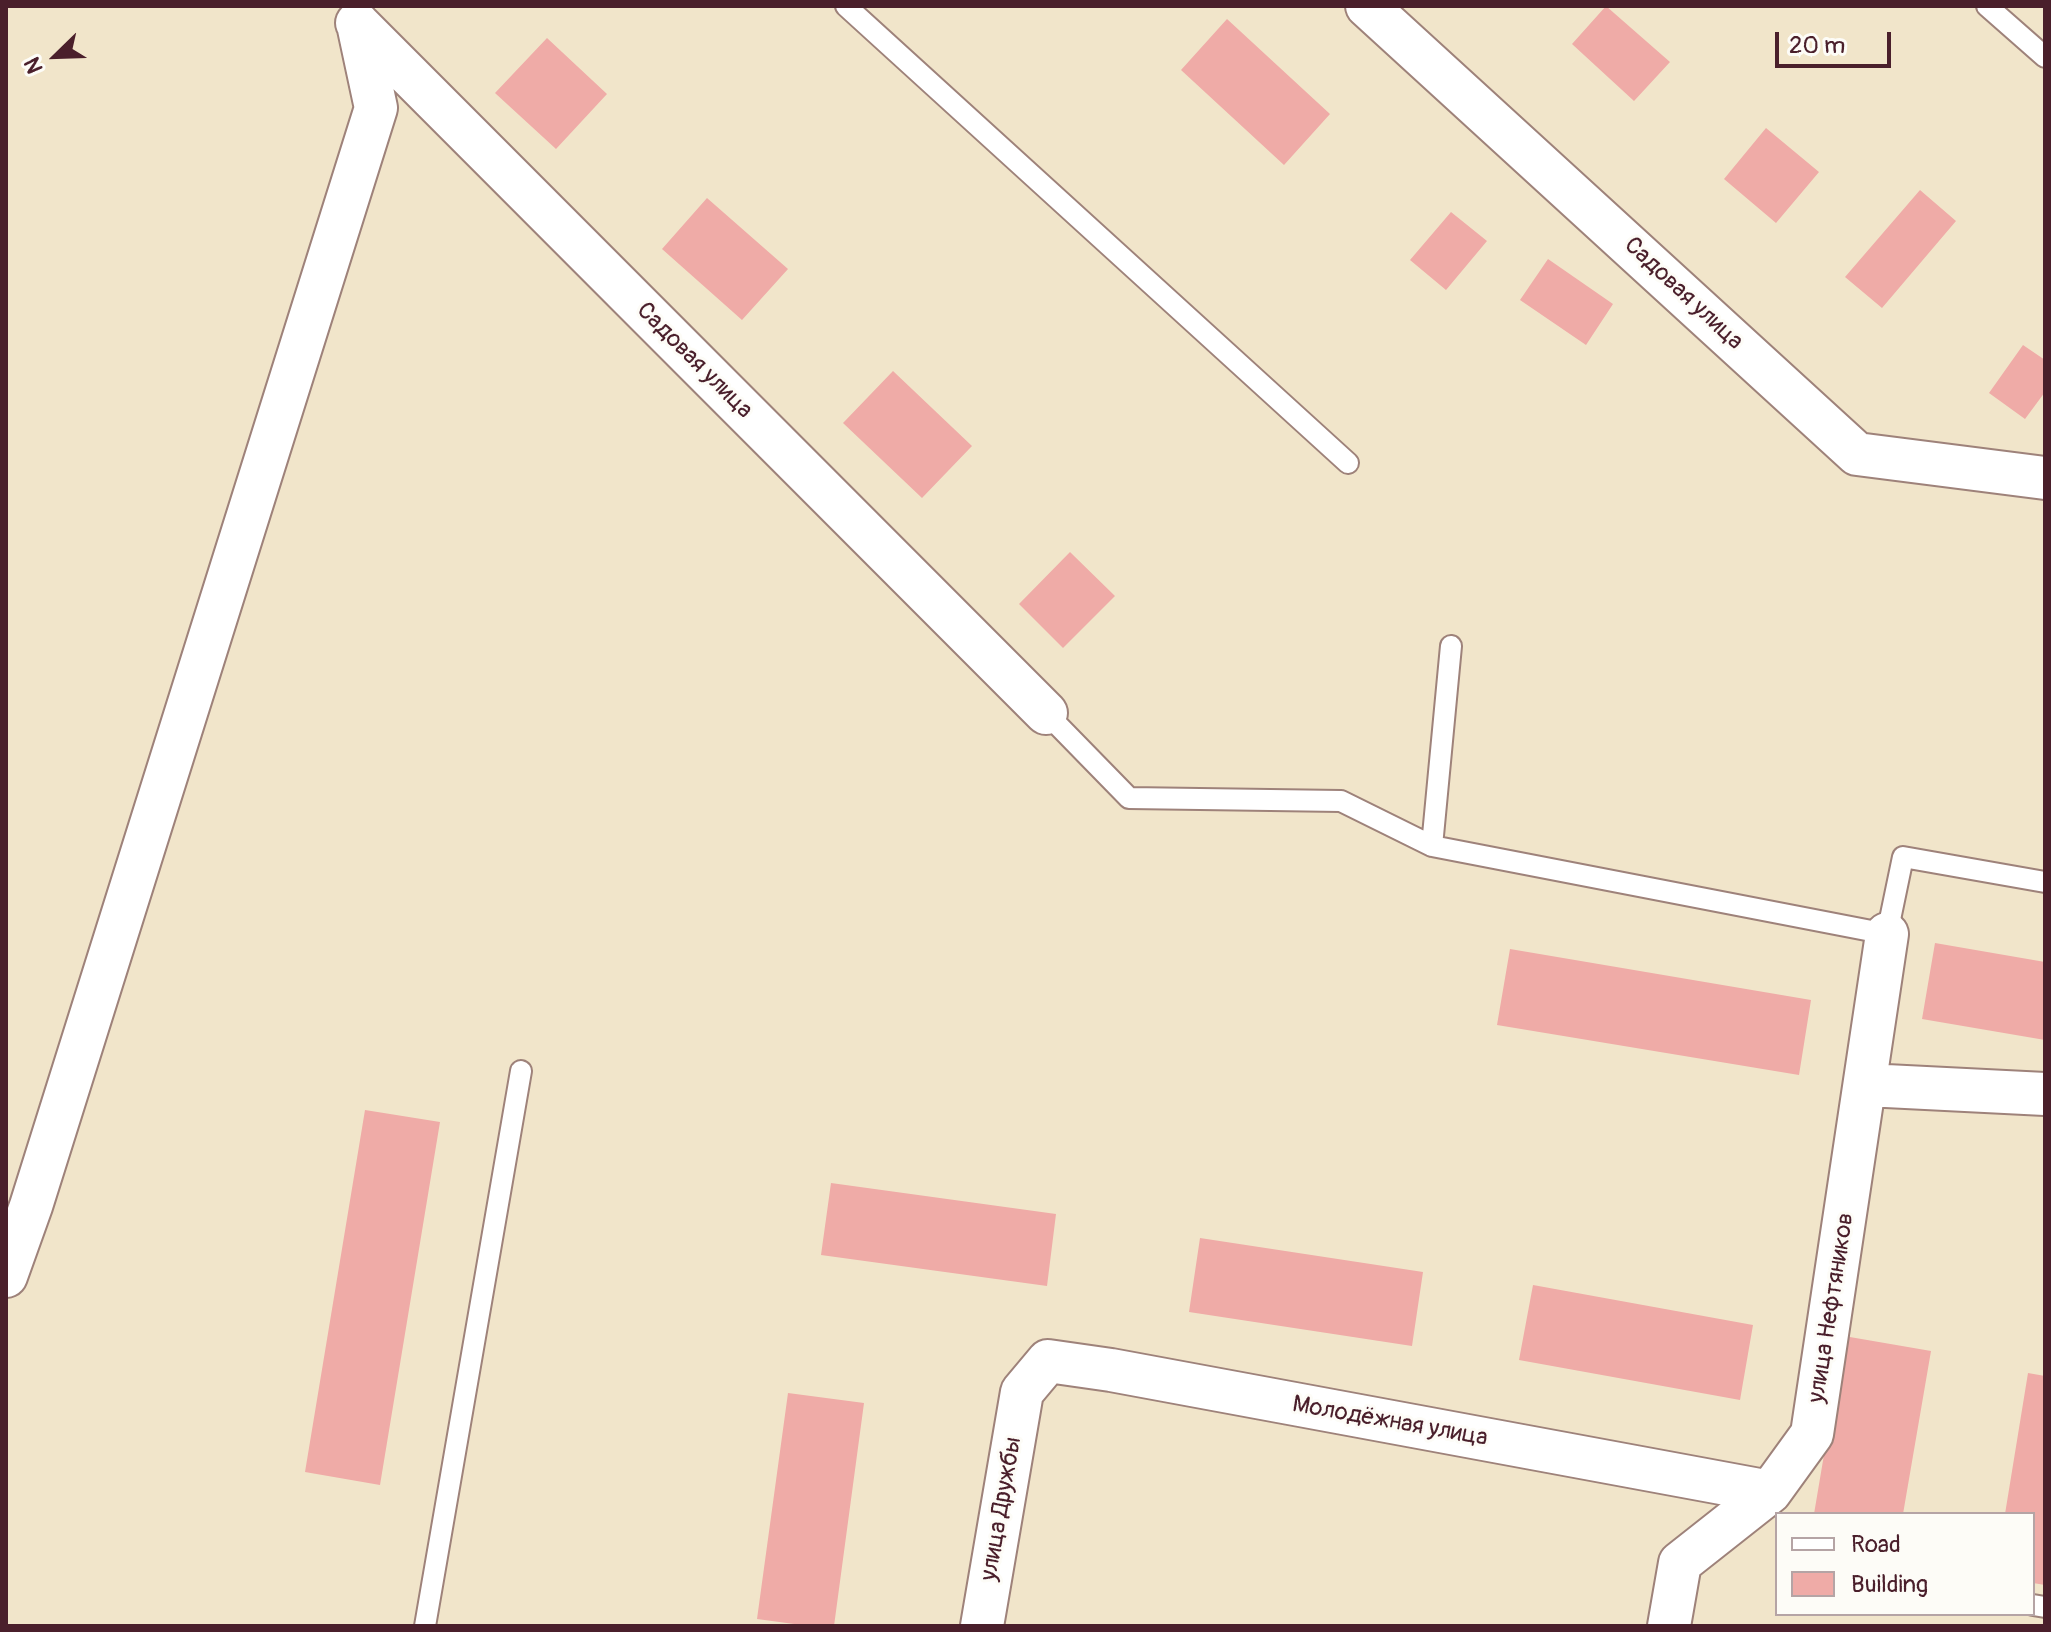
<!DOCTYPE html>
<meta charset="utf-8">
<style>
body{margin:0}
#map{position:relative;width:2051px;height:1632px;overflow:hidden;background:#f1e5ca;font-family:Pangolin,sans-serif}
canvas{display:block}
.frame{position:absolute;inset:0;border:8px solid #4a1f2b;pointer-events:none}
.legend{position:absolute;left:1775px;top:1512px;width:260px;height:104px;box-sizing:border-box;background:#fdfcf7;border:2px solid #b5a4a5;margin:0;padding:10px 14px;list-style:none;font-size:24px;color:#4a1f2b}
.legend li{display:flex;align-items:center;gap:16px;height:40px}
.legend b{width:40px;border:2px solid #b5a4a5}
.north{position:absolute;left:16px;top:16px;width:80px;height:80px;-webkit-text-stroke:6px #fdfcf7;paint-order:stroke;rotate:247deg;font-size:22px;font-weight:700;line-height:32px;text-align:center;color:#4a1f2b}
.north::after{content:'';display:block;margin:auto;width:28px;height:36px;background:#4a1f2b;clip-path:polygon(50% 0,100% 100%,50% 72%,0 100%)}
.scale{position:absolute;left:1775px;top:32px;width:116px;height:36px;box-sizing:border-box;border:4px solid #4a1f2b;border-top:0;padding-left:10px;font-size:24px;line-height:28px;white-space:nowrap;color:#4a1f2b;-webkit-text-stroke:6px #fdfcf7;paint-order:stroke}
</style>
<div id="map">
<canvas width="2051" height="1632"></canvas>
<div class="frame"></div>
<ul class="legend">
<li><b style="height:10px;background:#fff"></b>Road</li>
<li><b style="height:22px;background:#efaba7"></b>Building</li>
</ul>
<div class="north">N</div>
<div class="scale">20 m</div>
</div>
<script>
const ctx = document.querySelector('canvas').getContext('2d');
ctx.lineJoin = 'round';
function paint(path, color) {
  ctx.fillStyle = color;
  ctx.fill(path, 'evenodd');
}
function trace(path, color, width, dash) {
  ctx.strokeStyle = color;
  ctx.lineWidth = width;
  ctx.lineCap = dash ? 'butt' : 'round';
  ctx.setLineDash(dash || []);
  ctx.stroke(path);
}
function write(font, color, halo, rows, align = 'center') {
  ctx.font = font + ' Pangolin,sans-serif';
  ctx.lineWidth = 6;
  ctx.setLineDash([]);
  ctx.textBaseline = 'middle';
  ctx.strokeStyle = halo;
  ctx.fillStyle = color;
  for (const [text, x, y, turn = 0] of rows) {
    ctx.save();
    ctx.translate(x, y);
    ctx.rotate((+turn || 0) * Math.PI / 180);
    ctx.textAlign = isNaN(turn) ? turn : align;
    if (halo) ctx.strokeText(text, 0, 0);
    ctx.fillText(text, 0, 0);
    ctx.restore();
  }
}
paint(new Path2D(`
 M1606,6L1670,62L1634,101L1572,44Z
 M1227,19L1330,114L1284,165L1181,70Z
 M547,38L607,94L556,149L495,93Z
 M1766,128L1819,172L1776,223L1724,179Z
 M1920,190L1956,221L1882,308L1845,277Z
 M707,198L788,269L742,320L662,249Z
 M1451,212L1487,241L1446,290L1410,260Z
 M1548,259L1613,304L1586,345L1520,300Z
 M2023,345L2045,360V392L2025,419L1989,393Z
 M893,371L972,446L922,498L843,423Z
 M1070,552L1115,596L1063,648L1019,604Z
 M1935,943L2045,962V1040L1922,1019Z
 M1510,949L1811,1000L1799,1075L1497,1025Z
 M365,1110L440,1122L380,1485L305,1472Z
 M831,1183L1056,1214L1047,1286L821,1255Z
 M1200,1238L1423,1272L1412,1346L1189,1312Z
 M1533,1285L1753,1325L1740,1400L1519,1360Z
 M1844,1336L1931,1351L1903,1514H1814Z
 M2028,1373L2045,1376V1585L2033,1583V1514H2005Z
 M788,1393L864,1403L834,1626H809L757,1619Z`), '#efaba7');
const service = new Path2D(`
 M846,6L1348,463
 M1987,6L2045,57
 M1451,646L1432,846L1887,934L1903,857L2045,882
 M1046,713L1129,798L1341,801L1432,846
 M2033,1605L2045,1607
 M425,1626L521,1071`);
const minor = new Path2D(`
 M1367,6L1857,454L2045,478
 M357,23L1046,713
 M1866,1085L2045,1094
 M6,1276L31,1206L376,108L358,24
 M982,1626L1022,1392L1048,1361L1111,1370L1770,1492
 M1669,1626L1680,1563L1770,1492L1812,1434L1887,934`);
trace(service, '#9e827a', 24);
trace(minor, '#9e827a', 46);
trace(service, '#fff', 20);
trace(minor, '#fff', 42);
write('24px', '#4a1f2b', '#fdfcf7', [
 ["Садовая улица",1683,294,43],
 ["Садовая улица",694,361,45],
 ["улица Нефтяников",1832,1308,-81],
 ["Молодёжная улица",1390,1422,10],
 ["улица Дружбы",1002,1509,-80]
]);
</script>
